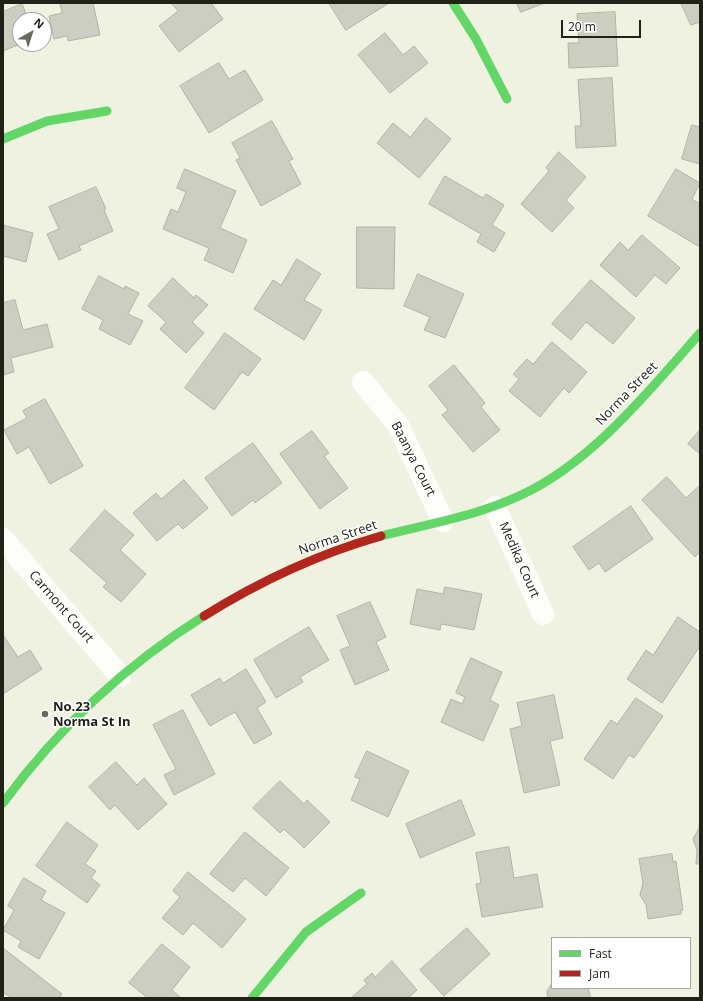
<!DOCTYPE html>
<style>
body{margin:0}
#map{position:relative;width:703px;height:1001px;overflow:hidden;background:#eff1e1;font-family:"Open Sans",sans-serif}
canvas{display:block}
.frame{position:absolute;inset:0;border:4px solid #212217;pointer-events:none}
.legend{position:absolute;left:551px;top:937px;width:140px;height:52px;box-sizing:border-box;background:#fff;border:1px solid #a6a7a2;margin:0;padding:5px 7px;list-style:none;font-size:12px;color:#212217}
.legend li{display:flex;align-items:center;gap:8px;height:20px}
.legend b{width:20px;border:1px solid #a6a7a2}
.north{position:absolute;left:12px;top:12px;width:40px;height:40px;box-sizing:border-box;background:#fff;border:1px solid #a6a7a2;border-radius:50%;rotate:39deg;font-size:11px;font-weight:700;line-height:16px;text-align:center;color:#212217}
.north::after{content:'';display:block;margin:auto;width:14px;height:18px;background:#696a5e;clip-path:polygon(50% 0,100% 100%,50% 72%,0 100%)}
.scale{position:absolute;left:561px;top:20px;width:80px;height:18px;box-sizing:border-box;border:2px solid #212217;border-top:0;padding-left:5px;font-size:12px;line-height:14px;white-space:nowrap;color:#212217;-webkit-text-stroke:3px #fff;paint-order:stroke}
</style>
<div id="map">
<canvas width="703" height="1001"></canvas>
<div class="frame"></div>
<ul class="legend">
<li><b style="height:5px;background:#63d668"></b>Fast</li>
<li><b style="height:5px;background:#b3261e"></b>Jam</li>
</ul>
<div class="north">N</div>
<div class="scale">20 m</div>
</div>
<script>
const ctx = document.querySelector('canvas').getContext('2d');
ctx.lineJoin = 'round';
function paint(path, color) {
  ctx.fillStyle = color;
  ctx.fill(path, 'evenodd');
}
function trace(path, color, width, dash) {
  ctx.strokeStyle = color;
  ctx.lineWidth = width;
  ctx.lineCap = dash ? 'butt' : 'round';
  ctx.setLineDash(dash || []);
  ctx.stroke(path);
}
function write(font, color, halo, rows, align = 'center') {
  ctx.font = font + ' "Open Sans",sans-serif';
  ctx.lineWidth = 3;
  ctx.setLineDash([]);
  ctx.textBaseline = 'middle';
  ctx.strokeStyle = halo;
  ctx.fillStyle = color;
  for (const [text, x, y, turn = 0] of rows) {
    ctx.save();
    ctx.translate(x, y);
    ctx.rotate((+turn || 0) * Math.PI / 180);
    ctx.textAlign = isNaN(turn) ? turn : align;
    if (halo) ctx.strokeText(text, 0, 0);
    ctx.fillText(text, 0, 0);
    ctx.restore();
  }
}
const building = new Path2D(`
 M60,3H93L100,35L68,41L67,36L54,39L49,16L62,13Z
 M171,3H211L223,19L179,52L159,26L178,11Z
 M329,3H389L346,30Z
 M517,3H545L521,12Z
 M681,3H700V22L691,25Z
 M22,4L29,20H20V44L3,51V12Z
 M615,12L618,66L569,68L568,43H579L577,14Z
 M385,33L403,55L414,46L428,63L390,93L358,55Z
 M219,63L229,79L245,70L263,100L209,133L180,86Z
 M612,78L616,146L576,148L575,126H581L578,80Z
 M426,118L451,139L419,178L377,143L393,123L410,137Z
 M272,121L293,159L289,161L301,184L261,206L236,160L240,158L232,143Z
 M692,125L700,127V164L682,159Z
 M559,152L586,177L566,200L574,208L552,232L521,204L549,171L546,168Z
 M185,169L236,191L220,228L247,240L233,273L204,260L209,248L163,229L171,209L178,212L186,192L177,188Z
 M676,169L700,183L692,199L700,204V244L698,246L648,216Z
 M445,176L483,198L486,194L504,205L492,225L505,233L494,252L477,242L481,234L429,204Z
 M96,187L106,209L104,210L113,231L79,246L81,250L59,260L47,234L59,229L49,207Z
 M3,225L33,233L26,262L3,256Z
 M357,227H395L394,289L357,288Z
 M642,235L680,268L666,284L655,275L636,297L600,265L620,242L628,250Z
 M297,259L321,274L304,300L322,310L304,340L254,309L273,280L281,285Z
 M418,274L464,294L445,338L424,330L430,317L404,306Z
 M99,276L124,289L125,286L139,293L128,314L143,321L130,345L99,329L103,320L82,309Z
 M173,278L194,298L196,295L208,305L192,322L204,333L186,353L160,329L166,322L148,306Z
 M591,280L635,318L613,344L586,322L571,340L552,324Z
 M15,300L23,330L47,324L53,347L11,358L14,372L3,375V303Z
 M225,333L261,359L248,376L242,372L214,410L185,388Z
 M552,342L587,372L569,393L564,388L540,417L509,391L519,379L513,374L527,359L533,364Z
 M454,365L485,403L481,407L500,430L473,452L442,415L448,410L429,386Z
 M45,399L83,466L50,484L29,447L17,454L4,430L27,418L23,411Z
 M700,430V454L688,444Z
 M312,431L329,453L324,456L348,488L320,509L280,454Z
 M253,443L282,483L255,503L253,500L232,516L205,478Z
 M667,477L686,498L700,485V552L695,557L642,500Z
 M184,480L208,508L183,529L178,524L157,541L133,513L156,493L161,499Z
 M631,506L653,539L605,572L599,563L589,570L573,547Z
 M105,510L134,535L120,550L146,574L121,602L103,587L107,583L70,550Z
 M445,587L482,594L474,630L441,624L440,630L410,624L417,589L443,594Z
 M370,602L386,637L376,642L389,670L355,685L340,650L350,646L337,616Z
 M678,617L700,632V646L662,703L627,679L646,650L653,655Z
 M309,627L329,660L300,677L303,682L276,698L254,660Z
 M3,635L18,657L30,650L42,669L3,694Z
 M471,658L502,672L490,700L499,705L483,741L441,722L451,699L462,704L465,697L456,693Z
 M246,669L266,702L257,708L272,734L254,744L235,712L210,726L191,695L220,678L223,683Z
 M554,695L563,738L550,741L560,785L524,793L510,729L522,726L517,703Z
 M636,698L663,716L634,758L629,755L613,779L584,759L611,720L617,724Z
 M183,710L215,774L174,795L164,775L176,769L153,725Z
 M367,751L409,771L388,817L351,800L360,779L355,777Z
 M116,762L137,785L144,778L167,804L138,830L115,805L110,810L89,787Z
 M280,781L304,804L307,800L330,822L304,848L284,829L280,833L253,808Z
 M461,800L475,835L420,858L406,824Z
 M700,818V864H696L697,850L693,839L699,828Z
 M67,822L98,845L85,864L96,871L91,878L100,885L87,903L36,866Z
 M245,832L289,868L266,896L245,878L233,892L210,874Z
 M509,847L514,878L537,874L543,907L482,917L476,884L481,883L476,853Z
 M672,854L673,862L676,861L683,910H681V914L648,919L646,905L640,895L643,883L639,859Z
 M188,872L246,919L222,948L193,923L183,935L162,918L180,897L173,891Z
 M24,878L46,891L41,900L65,913L39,959L18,947L21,941L3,930L14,910L8,906Z
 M467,928L490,954L444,996L420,970Z
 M162,944L190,967L172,990L181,998H148L129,983Z
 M3,948L62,994L59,998H11L3,992Z
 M392,961L417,990L408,998H351L367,984L364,980L372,973L375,977Z
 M551,985H552V988H588L591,998H548L547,992Z`);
paint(building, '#cdcec2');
trace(building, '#b2b3a7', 1);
trace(new Path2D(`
 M363,382L398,425L443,521
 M495,507L543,614
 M3,539L120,676`), '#fdfdfa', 22);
trace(new Path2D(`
 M453,3L476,39L507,99
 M3,139L47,121L107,111
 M381,536C428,524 477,516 521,495C591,463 650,390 700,333
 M3,803C59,727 124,666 204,616
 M252,998L306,932L361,893`), '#63d668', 9);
trace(new Path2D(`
 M204,616C260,581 318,554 381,536`), '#b3261e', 9);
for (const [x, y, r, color] of [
 [45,714,4,"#696a5e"]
]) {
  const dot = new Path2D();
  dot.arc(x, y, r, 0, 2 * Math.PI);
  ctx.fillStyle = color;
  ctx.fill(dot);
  trace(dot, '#fff', 1.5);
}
write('13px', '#212217', '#fff', [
 ["Norma Street",627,394,-46],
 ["Baanya Court",413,459,63],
 ["Norma Street",338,538,-19],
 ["Medika Court",519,560,66],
 ["Carmont Court",61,607,49]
]);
write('bold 13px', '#212217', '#fff', [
 ["No.23",53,707],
 ["Norma St In",53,722]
], 'left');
</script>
